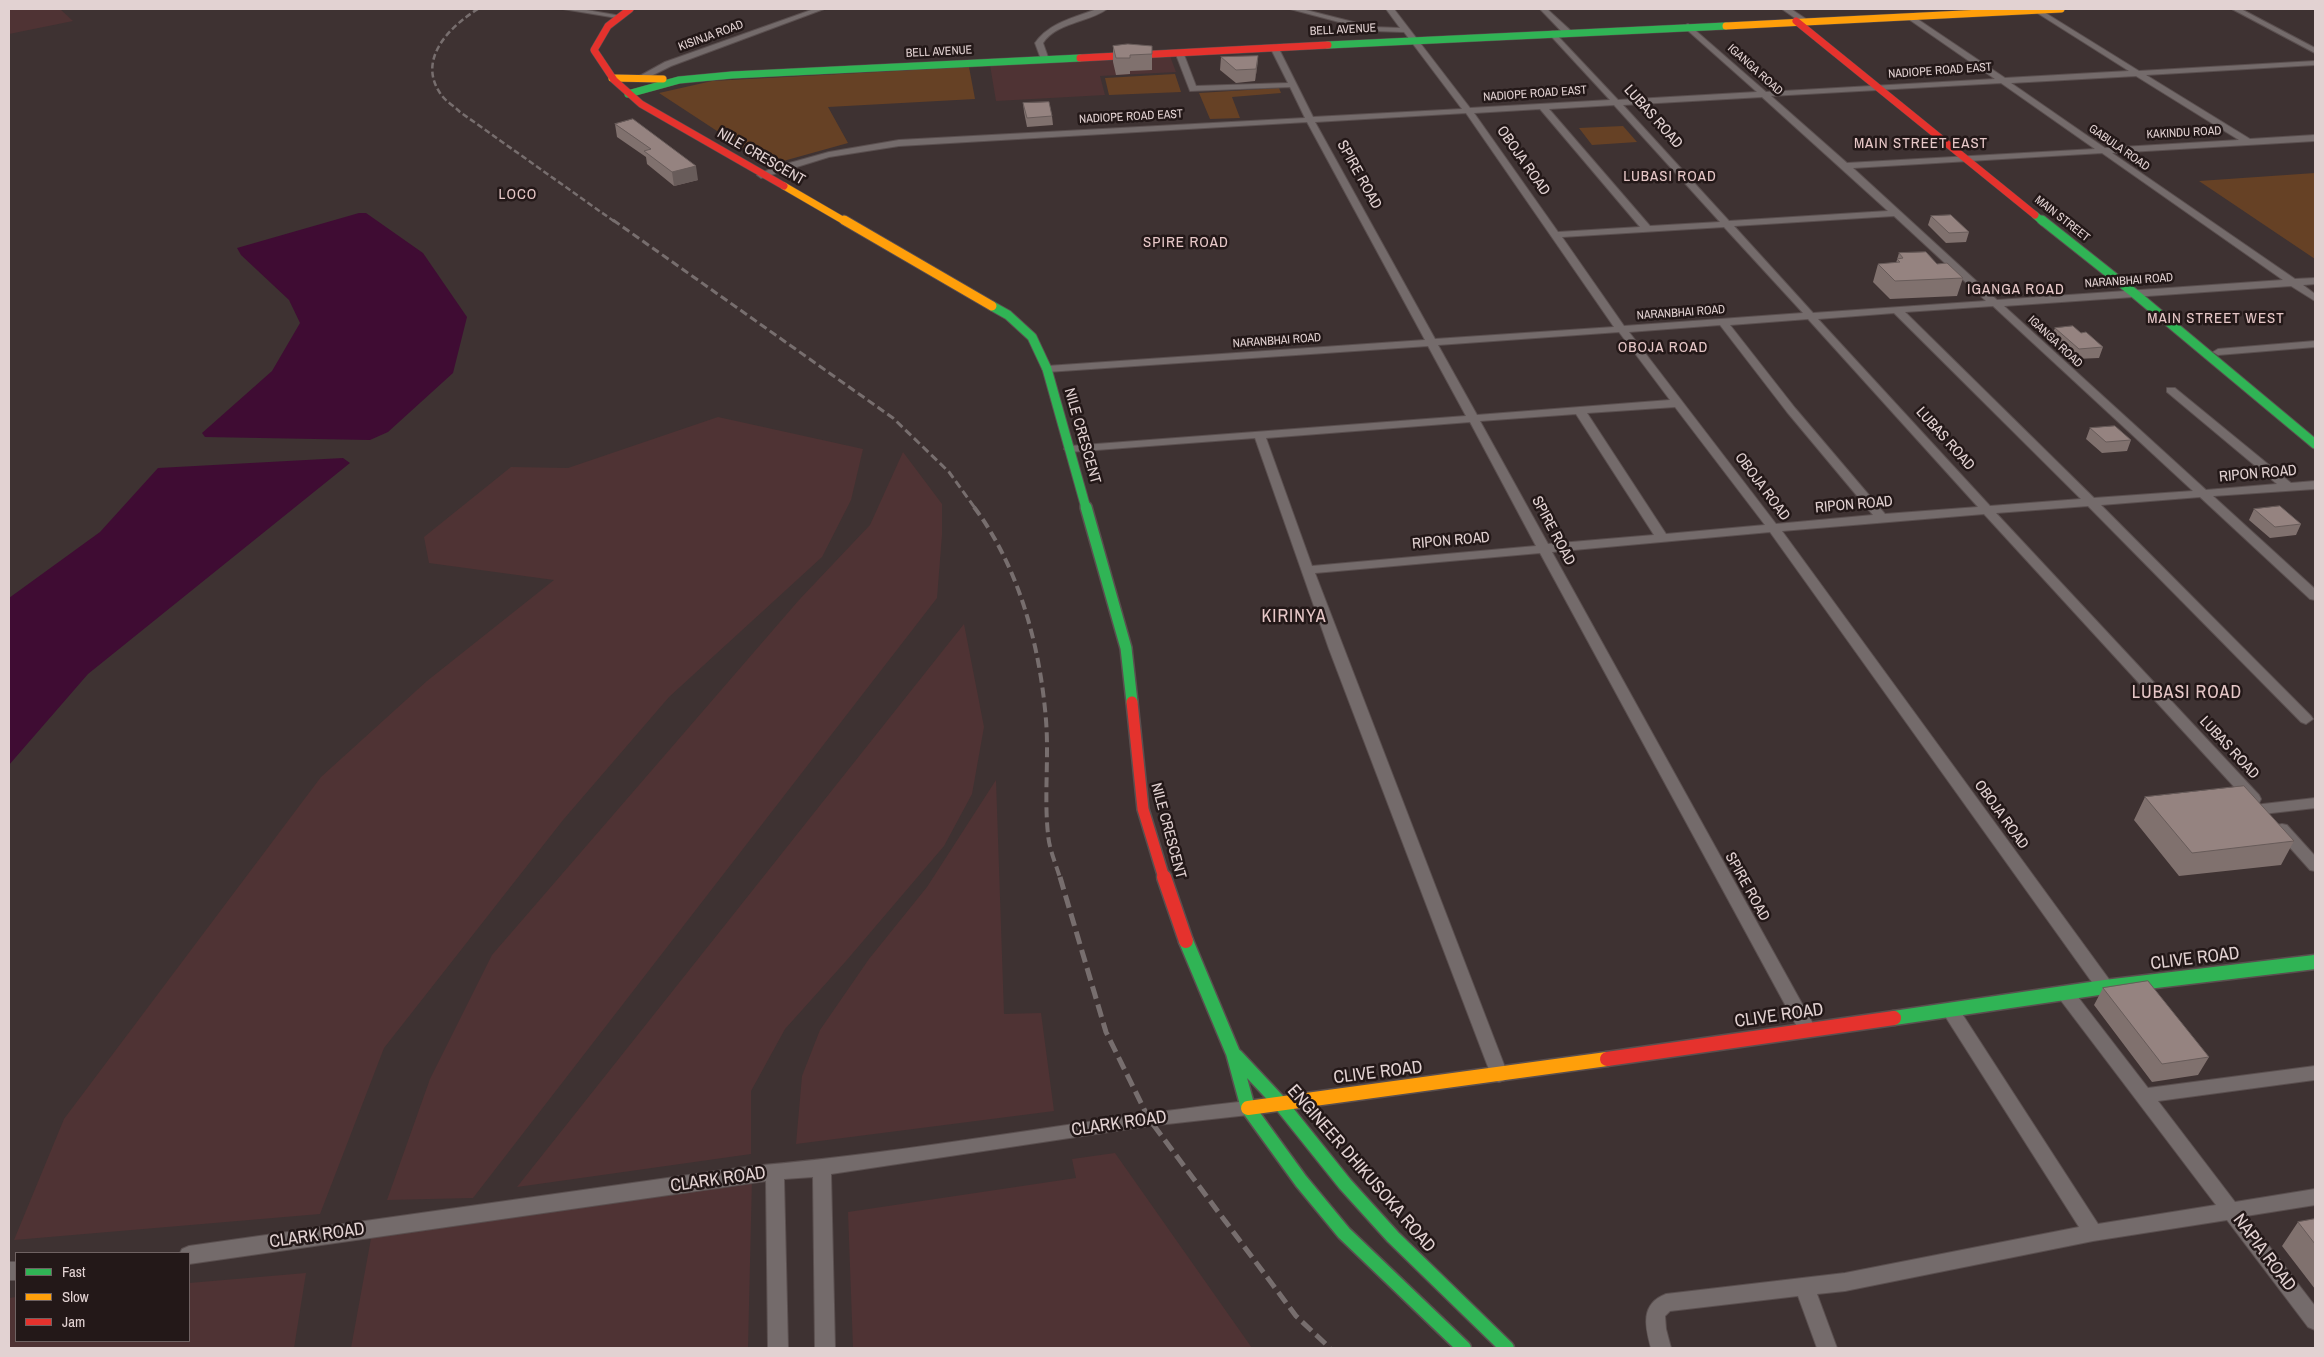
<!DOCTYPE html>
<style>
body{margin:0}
#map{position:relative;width:2324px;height:1357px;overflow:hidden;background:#3e3232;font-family:"Archivo Narrow",sans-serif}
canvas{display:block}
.frame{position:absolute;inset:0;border:10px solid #e2d2d2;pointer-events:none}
.legend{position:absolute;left:15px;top:1252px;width:175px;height:90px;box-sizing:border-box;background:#231818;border:1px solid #6f6262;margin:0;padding:6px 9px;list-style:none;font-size:15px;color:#e2d2d2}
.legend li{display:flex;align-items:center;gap:10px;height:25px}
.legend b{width:25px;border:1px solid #6f6262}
</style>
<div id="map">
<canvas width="2324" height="1357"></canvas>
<div class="frame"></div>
<ul class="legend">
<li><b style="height:6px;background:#30b455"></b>Fast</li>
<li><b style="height:6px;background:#ff9f0a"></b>Slow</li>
<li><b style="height:6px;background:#e5322d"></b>Jam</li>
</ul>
</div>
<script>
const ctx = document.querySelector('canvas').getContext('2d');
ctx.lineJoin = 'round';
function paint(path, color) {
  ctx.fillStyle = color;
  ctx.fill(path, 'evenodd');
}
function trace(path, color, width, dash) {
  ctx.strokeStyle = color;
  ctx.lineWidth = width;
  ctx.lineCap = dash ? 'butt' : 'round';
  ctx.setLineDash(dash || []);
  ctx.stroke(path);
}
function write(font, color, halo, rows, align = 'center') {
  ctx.font = font + ' "Archivo Narrow",sans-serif';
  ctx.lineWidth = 5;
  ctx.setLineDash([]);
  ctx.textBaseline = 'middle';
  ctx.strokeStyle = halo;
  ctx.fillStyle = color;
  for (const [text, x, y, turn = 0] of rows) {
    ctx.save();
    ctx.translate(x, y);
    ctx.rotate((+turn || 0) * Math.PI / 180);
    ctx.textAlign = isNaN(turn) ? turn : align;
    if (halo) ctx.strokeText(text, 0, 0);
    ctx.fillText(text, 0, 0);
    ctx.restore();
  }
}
paint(new Path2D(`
 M9,9H60L73,21L9,34Z
 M1170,56L1176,72L1100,76L1105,95L996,101L990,65Z
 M718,417L863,449L851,500L822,557L669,697L563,820L384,1048L320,1214L14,1240L64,1119L321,777L427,681L554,580L429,563L424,537L511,467L568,468Z
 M903,452L942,504V535L937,598L473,1198L387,1200L430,1079L492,955L799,600L870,525Z
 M964,624L984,727L972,794L944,846L846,961L785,1029L751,1091V1154L517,1187Z
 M996,780L1004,1014L1041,1013L1054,1111L796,1144L802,1076L820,1030L869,959L927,887Z
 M1115,1153L1252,1348H853L848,1212L1076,1178L1072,1159Z
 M752,1178L748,1348H351L372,1233Z
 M306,1273L294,1348H9V1298L16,1297V1341H189V1283Z`), '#4f3334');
paint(new Path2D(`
 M969,67L975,99L828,107L848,143L769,165L659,93L712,81Z
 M1175,74L1181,92L1109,95L1105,78Z
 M1279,88L1281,93L1232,97L1240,118L1210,119L1199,93Z
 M1623,126L1637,142L1592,145L1579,128Z
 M2315,173V259L2199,181Z`), '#664125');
paint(new Path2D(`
 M359,213H366L423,253L467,317L453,373L388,432L370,440L205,437L202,433L272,371L300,323L289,300L241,255L237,248Z
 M343,458L350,463L88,674L9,765V598L100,532L158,468Z`), '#3f0c33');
const street = new Path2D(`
 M563,9H581L621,16L617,18Z
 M814,9H824L671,66L643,80L636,78L665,62Z
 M1097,9H1107C1088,23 1057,22 1043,43L1049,60L1042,62L1035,43C1049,23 1075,17 1097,9Z
 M1290,9H1302L1373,27L1400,28L1386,9H1394L1470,108L1610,100L1550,35L1549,33L1553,31L1618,100L1757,92L1685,28L1684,26L1688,24L1766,92L1995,79L1907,18L1906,16L1910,14L2005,78L2129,71L2031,9H2039L2139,71L2315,61V65L2146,75L2250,139L2315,135V141L2112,153L2295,279L2315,278V284L2303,285L2315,294V301L2291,286L2004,306L2206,490L2277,484L2167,392V388H2175L2291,483L2315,481V489L2213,496L2315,589V600L2310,599L2200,497L2101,505L2311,716L2313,719L2306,724L2301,722L2088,506L1996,513L2259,795L2261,799L2259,803H2249L1984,514L1782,531L2111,982L2113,987L2111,992L2105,993L2099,992L1770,532L1552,552L1816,1029L1813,1034L1807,1036L1801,1034L1540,553L1315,573L1508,1075L1505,1080L1499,1082L1493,1080L1329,649L1255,438L1070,452L1064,449L1070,446L1466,416L1428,346L1047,372L1042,369L1047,366L1425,340L1307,122L899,146L829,157L761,178L757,175L775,167L829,152L899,140L1305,118L1290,87L1190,91L1175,52L1179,50L1183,52L1196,86L1288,83L1270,47L1277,45L1313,117L1462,109L1404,32L1373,31ZM2136,76L2239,140L2105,148L2011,83ZM2001,83L2095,149L1847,163L1771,96ZM1762,97L1888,211L1729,221L1623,105ZM1614,105L1720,222L1650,226L1549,109ZM1540,109L1640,227L1558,232L1474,113ZM1466,113L1614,327L1435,339L1315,122ZM2102,153L2283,280L1997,300L1853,168ZM1894,216L1986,301L1813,313L1734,226ZM1724,227L1803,313L1624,326L1562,237ZM1993,306L2193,491L2094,498L1905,312ZM1894,313L2081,499L1990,506L1818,319ZM1808,319L1978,507L1885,514L1795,408L1730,325ZM1720,325L1787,412L1873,515L1776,524L1629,332ZM1619,332L1670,400L1477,415L1438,345ZM1675,407L1765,525L1666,534L1587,413ZM1576,414L1654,535L1548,544L1480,421ZM1470,422L1536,546L1312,566L1266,438Z
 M1540,9H1547L1570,30V34H1564Z
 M1782,9H1791L1809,21L1802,23Z
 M2232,9H2241L2315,48V53Z
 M2315,341V347L2218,355L2213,352L2218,349Z
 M2315,798V808L2263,814L2258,813L2255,809L2258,805L2263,804Z
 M2282,824L2287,825L2315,856V871L2310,870L2277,833L2274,829L2277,825Z
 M2065,987L2071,988L2148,1088L2315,1066L2314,1080L2158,1101L2235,1202L2315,1189V1205L2246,1216L2315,1306V1330L2308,1327L2227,1220L2093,1241L1845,1291L1817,1294L1837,1348H1817L1798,1296L1670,1311L1665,1316L1666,1329L1671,1348H1651C1645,1326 1640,1304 1666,1294L1845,1273L2079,1227L1945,1016L1943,1011L1945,1006L1951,1004L1957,1006L2098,1224L2216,1205L2059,998L2057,993L2059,988Z
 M1248,1101L1254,1103L1257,1108L1254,1113L1248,1115L1149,1126L831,1174L835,1348H815L813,1177L784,1179L788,1348H768L766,1181L189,1264V1253H180L182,1249L189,1246L752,1166C918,1152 1082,1119 1248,1101Z
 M9,1262H16V1280H9Z`);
const fastFar3 = new Path2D(`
 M1328,45L1726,26
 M628,94L679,80L732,75L1080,58
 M2035,215L2043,222`);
const fastFar2 = new Path2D(`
 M2042,220L2134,293L2315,444
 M992,306L1008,315L1032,337L1047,369L1086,508`);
const fastFar1 = new Path2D(`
 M1086,507L1126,648L1132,702`);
const fast = new Path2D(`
 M1186,941L1233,1053L1248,1108L1301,1181L1344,1233L1464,1348
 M1894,1018L2105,987L2315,962
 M1236,1056L1280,1103L1345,1184L1393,1237L1507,1348`);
const slowFar2 = new Path2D(`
 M1726,26L2061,9
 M612,78L663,79
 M784,186L846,222`);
const slowFar1 = new Path2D(`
 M844,220L992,306`);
const slow = new Path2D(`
 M1248,1108L1607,1059`);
const jamFar2 = new Path2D(`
 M630,9L608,26L594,50L614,80L641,104L784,186
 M1796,21L2035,215
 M1080,58L1328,45`);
const jamFar1 = new Path2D(`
 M1132,702L1143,809L1164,878`);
const jam = new Path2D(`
 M1164,877L1186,941
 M1607,1059L1894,1018`);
trace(street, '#5a4f4f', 2);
trace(fastFar3, '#5a4f4f', 8);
trace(fastFar2, '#5a4f4f', 11);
trace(fastFar1, '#5a4f4f', 14);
trace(fast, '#5a4f4f', 17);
trace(slowFar2, '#5a4f4f', 8);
trace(slowFar1, '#5a4f4f', 11);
trace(slow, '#5a4f4f', 17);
trace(jamFar2, '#5a4f4f', 8);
trace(jamFar1, '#5a4f4f', 14);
trace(jam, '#5a4f4f', 17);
paint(street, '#746b6b');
trace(fastFar3, '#30b455', 7);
trace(fastFar2, '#30b455', 9);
trace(fastFar1, '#30b455', 11);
trace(fast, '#30b455', 14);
trace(slowFar2, '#ff9f0a', 7);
trace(slowFar1, '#ff9f0a', 9);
trace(slow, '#ff9f0a', 14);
trace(jamFar2, '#e5322d', 7);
trace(jamFar1, '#e5322d', 11);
trace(jam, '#e5322d', 14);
trace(new Path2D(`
 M478,9C450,26 417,59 440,93C445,101 454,106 460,112L615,222`), '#776e6e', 2.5, [6, 3]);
trace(new Path2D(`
 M613,220L893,418L949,472L975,508`), '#776e6e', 3, [8, 4]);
trace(new Path2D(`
 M974,507C1019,567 1040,646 1046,720C1049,758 1044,797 1048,834C1049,849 1056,864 1060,878`), '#776e6e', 4, [10, 5]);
trace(new Path2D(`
 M1060,877L1106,1032L1149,1119L1296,1316L1330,1348`), '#776e6e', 5, [13, 6]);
paint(new Path2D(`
 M1113,46H1152V70L1130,71V74L1116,75L1113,62Z
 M1258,56L1257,68L1255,81L1236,83L1220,70L1221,57Z
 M1023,103L1052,116L1053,125L1027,127L1024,112Z
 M615,124L698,180L674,186L647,164L646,157L617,137Z
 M1931,216L1969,232L1966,242L1946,243L1928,225Z
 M1899,253L1937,264L1963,278L1957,296L1890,299L1873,282L1878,264L1896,263Z
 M2055,328L2081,333L2103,347L2099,358L2075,359L2051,338Z
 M2090,428L2131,440L2127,451L2102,453L2086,439Z
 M2254,509L2301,524L2296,535L2270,538L2249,520Z
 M2145,797L2294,841L2281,865L2179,876L2134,820Z
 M2103,988L2209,1057L2198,1075L2152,1082L2094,1005Z
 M2315,1219V1289L2282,1246L2298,1222Z`), '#80716e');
paint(new Path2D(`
 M1258,56L1257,68L1255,81L1256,69Z
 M696,166L698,180L674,186L672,172Z`), '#685c5a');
const building = new Path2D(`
 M1128,44L1152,46V54L1130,55V58H1116L1113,46Z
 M1258,56L1256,69L1236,70L1221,57Z
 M1049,102L1052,116L1027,118L1023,103Z
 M633,119L696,166L672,172L644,151L651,149L615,124Z
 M1951,215L1969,232L1949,233L1931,216Z
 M1926,252L1937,264L1947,263L1963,278L1895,281L1878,264L1900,262L1897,259L1903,258L1899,253Z
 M2073,326L2081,333L2086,332L2103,347L2079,349L2055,328Z
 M2115,426L2131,440L2106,442L2090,428Z
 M2280,506L2301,524L2275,527L2254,509Z
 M2244,786L2294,841L2192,853L2145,797Z
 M2148,981L2209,1057L2162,1064L2103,988Z
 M2315,1219V1244L2298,1222Z`);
paint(building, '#958380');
trace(building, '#685c5a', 1);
write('12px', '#e2d2d2', '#231818', [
 ["BELL AVENUE",1343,30,-3],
 ["KISINJA ROAD",711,36,-20],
 ["BELL AVENUE",939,52,-3],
 ["IGANGA ROAD",1755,70,42],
 ["NADIOPE ROAD EAST",1940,71,-4],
 ["NADIOPE ROAD EAST",1535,94,-4],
 ["NADIOPE ROAD EAST",1131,117,-3],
 ["KAKINDU ROAD",2184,133,-3],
 ["GABULA ROAD",2119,148,35],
 ["MAIN STREET",2062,219,38],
 ["NARANBHAI ROAD",2129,281,-4],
 ["NARANBHAI ROAD",1681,313,-4],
 ["NARANBHAI ROAD",1277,341,-4],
 ["IGANGA ROAD",2055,342,43]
]);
write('15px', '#e2d2d2', '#231818', [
 ["LUBAS ROAD",1653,117,48],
 ["NILE CRESCENT",761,157,30],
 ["OBOJA ROAD",1523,161,55],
 ["SPIRE ROAD",1359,175,61],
 ["NILE CRESCENT",1082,436,74],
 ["LUBAS ROAD",1945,439,48],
 ["RIPON ROAD",2258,474,-5],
 ["OBOJA ROAD",1762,487,53],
 ["RIPON ROAD",1854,505,-5],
 ["SPIRE ROAD",1553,531,62],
 ["RIPON ROAD",1451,541,-5],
 ["LUBAS ROAD",2229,748,47],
 ["OBOJA ROAD",2001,815,54],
 ["NILE CRESCENT",1168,831,75],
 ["SPIRE ROAD",1747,887,61]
]);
ctx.letterSpacing = '1px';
write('15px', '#e6c7c7', '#231818', [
 ["MAIN STREET EAST",1921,144],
 ["LUBASI ROAD",1670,177],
 ["LOCO",518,195],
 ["SPIRE ROAD",1186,243],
 ["IGANGA ROAD",2016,290],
 ["MAIN STREET WEST",2216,319],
 ["OBOJA ROAD",1663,348]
]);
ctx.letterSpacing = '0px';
ctx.letterSpacing = '1px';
write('18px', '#e6c7c7', '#231818', [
 ["KIRINYA",1294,617],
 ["LUBASI ROAD",2187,693]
]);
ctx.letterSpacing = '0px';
write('18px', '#e2d2d2', '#231818', [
 ["CLIVE ROAD",2195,959,-7],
 ["CLIVE ROAD",1779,1016,-8],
 ["CLIVE ROAD",1378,1073,-7],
 ["CLARK ROAD",1119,1124,-8],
 ["ENGINEER DHIKUSOKA ROAD",1361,1169,49],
 ["CLARK ROAD",718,1180,-8],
 ["CLARK ROAD",317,1236,-8],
 ["NAPIA ROAD",2264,1253,53]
]);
</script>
